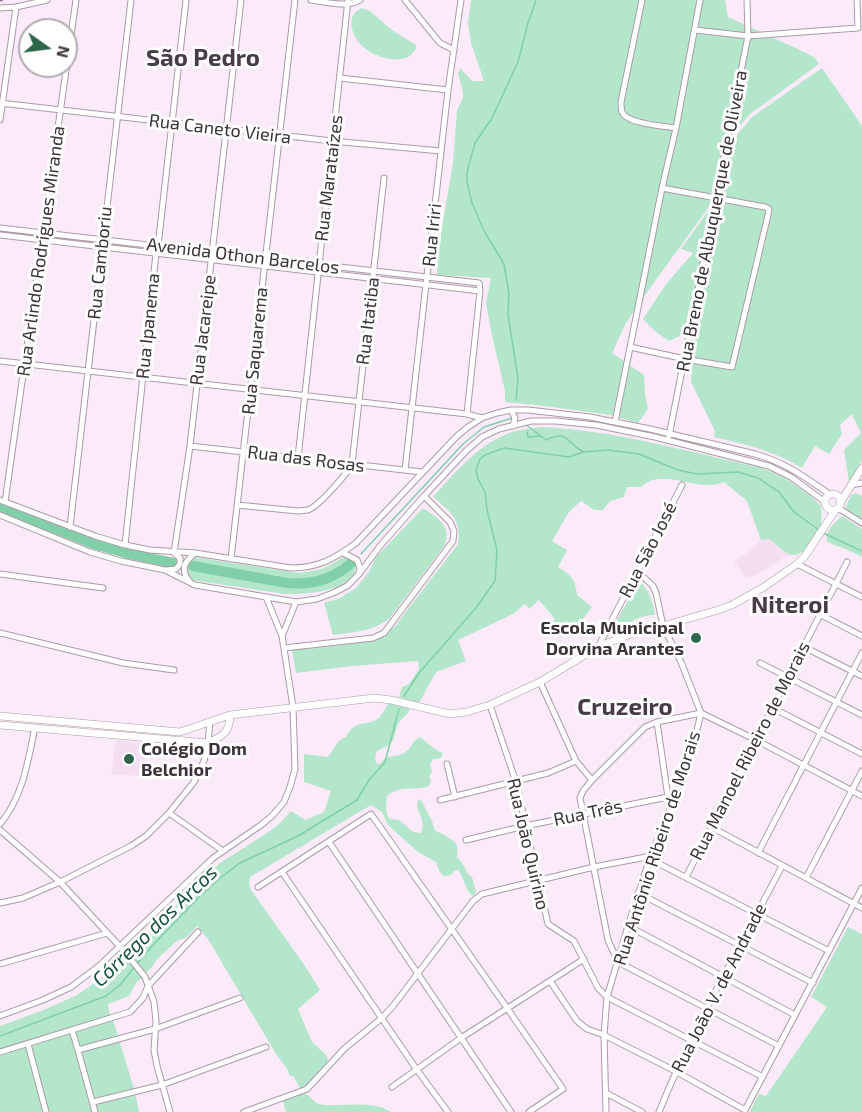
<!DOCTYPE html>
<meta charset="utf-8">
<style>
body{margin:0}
#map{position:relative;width:862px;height:1112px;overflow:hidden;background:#fbebf9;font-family:"Exo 2",sans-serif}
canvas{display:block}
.north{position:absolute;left:18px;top:18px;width:60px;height:60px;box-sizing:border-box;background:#fff;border:2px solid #b0adb0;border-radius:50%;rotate:104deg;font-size:16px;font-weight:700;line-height:24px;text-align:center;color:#3a3339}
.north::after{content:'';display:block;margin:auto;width:21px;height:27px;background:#2d644a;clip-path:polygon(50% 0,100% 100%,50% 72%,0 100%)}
</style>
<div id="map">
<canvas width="862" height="1112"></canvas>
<div class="north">N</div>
</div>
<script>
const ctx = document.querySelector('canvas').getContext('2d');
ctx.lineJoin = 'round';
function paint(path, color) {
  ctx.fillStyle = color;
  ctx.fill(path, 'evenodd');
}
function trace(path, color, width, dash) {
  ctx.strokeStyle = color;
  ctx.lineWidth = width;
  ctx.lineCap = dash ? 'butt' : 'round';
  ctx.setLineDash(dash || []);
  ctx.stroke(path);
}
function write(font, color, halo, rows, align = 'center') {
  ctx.font = font + ' "Exo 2",sans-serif';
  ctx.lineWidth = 6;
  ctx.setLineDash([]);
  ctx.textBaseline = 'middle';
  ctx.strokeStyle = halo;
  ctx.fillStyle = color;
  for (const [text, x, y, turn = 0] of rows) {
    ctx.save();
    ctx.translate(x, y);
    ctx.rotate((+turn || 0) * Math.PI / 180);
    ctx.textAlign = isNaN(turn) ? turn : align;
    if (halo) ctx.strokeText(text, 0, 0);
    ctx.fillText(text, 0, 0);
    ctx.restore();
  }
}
paint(new Path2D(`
 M769,539L776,543L786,553L792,555L801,554L785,557L764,571L746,579L734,561L748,552L761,540Z
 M116,740L148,744L140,776L111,774Z`), '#f4def1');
paint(new Path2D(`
 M471,0H725L728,17L800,50L814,57L819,64L750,114L734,132L723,161L716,195L706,211L650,288L626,323L612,353L644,375L645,394L648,409L638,423L610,415L545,406L505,402V391L492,335L486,303L491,278L437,275V257L453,163L457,110L463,98V92L458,74L460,68L472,81H484L471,43L468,23Z
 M361,8L370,11L393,31L416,45V49C415,50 411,55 410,56C391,67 355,50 352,28C351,24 351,18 354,14C355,12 358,10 361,8Z
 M822,68L862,126V460L849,482L844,450L861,433L852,414L840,425L842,434L829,454L815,446L802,468C772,450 747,445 714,437L715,431L691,382L693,338L682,335L669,341L656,332L643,319L666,284L693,253L681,249L718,197L726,162L737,135L752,117Z
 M540,427C615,430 689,452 762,468C786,477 803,488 821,506C821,512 822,520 821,525C818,537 805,556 792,555C785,555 776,543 769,539L761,540L747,501L724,482C720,483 715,485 710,485C688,486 659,469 641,487H627L624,497L610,501L603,510H594L581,501L569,512L552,541L567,550L558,567C571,575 576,580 577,595L592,607C582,620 575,632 558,638L549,625L555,619L539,600L529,609L525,604L513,614L458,640L466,661L436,672L419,703L399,697L402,687L409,684L419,669L418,661L352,666L296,673L292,650L373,641L384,635L395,626L458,544C462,520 450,511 433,497C456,472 479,443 512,432C521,429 531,429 540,427Z
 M856,493L862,496V520L845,509L851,495Z
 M423,508C437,517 452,526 445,545L389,619C371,632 354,632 333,635L324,603L340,598L356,588L369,572L376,557Z
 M842,516L862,529V557C851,550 838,547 827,542C825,531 834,523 842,516Z
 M347,556L356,565C357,591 304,595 285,594L192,580C185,574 185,568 188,560L194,557L299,573L322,569L344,557Z
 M639,581C649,589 653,602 655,615C641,614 625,625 613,631L612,629Z
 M389,703L410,709C407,716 401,718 398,724C395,730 396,737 391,743C382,751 373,747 376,763L380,764C386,754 393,758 402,754C413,749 411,741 420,737C428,743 433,749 443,753L441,758L433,759L430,764L432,772L429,776L431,781L429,786C417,791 398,785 387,796C386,805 385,811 389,819L399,820L413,832L421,833C428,818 412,810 419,799L421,800L432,821L435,831C440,832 455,840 457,846C458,850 457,853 457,857L462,863L468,874L472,877L476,892L473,896C465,891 465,878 458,870L454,871L451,875L444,876L439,871L436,862L418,852L388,825L382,812L371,805L250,877L249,885L251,890L303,963L320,990L298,1009L312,1042L327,1056L328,1061L312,1081L300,1089L294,1077L289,1075L288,1070L276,1054L208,939L197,926L187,937L177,941L158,958L152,967L136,983L129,996L108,1004L109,1012L114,1023L135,1092L139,1112H0V1026L46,1009L77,995L106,975L220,863L267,833L279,824L291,811L305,820L324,812L331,791L304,782V754L328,757C334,750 337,739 346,737C356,717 369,728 380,717C383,713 386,707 389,703Z
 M848,927L862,934V1112H751L750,1111L759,1094L766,1096L827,1007L811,997Z
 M302,1093C309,1094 312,1100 318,1104C341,1108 370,1099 391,1112H286L283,1101Z`), '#b3e6cb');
trace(new Path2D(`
 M516,400L518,379L508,314L509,293L504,264L484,231L472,203L467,182V172L475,143L492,118L518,62L528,23L536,0
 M526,425L541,436
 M527,432L528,437L541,436L546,440C570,429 565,443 582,451
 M823,533L862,551
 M361,554L463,444L484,427L512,418
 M404,696L419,673L476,608L495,581L497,550L487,510L485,492L478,479L476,470L480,459L485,455L504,448L569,457L583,452L608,450L639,454L678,470L697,474L738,472L758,478L779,492L794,512L819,530
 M0,1036L106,996L120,985L136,965L153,945L199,897L219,879L240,863L298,836L357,800L369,780L385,762L399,709`), '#80cfa8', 1.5);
trace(new Path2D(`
 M0,507L97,545L126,553L173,563
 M193,566L287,583C311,585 333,580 351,563`), '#80cfa8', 10);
const minor = new Path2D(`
 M311,0C326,2 346,8 360,0
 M405,0L440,43L454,50
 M642,0L621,102C621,105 621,109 622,112C627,124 664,126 676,128
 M0,8L16,7L47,0
 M695,30L748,36L858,28L857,0
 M340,78L448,90
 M0,103L332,141L441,151
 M0,120L16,7
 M0,228L479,283L480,291L467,414L482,418
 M0,235L480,291
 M630,347L685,359L732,367L768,215L769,209L765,207L662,188
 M0,361L467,414
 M511,410L515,418L513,426
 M615,422L662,188L676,128L700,0
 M669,436L748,36L747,0
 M190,446L422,472
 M298,458L348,0
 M405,470L448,90L461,0
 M851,485L862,483
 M0,500L95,536L125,545L150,550L195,553L291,568C318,568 334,559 356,543L457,436L468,427L482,418L497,413L511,410H528L590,417L650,429L755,454C787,463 804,477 831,495
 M5,502L76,0
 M237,505L298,511C300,511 306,510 308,510C319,506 346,475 352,464L384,178
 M838,508L862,523
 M0,515L90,552L121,561L165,570L195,585L296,602L317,599L333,593L347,586L359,574L380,546L424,496L466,451L482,437L499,429L531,421H556L596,425L655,437L769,466L791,477L825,502
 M70,527L131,0
 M125,545L156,253L158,246L186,0
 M343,553L357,560L360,568L359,572
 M231,559L295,0
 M797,564L862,597
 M167,570L176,569L180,564V558L174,553L190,446L241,0
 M0,574L103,588
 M190,582C180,570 184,562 195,553
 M821,615L862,636
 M0,633L123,663L174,670
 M282,636L296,602
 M598,647L682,485
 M804,647L862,676
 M284,648L373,638L384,633L453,541L454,531L450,522L424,496
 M760,663L862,715
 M540,682L576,761L592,780
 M490,705L516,782L548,924L574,941L598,988L607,997L763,1077
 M773,708L862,754
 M657,722L668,797
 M447,764L455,797
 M440,800L548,773L576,761
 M169,813L223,851
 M0,824C23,797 28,761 35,727
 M711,827L862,908
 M0,830L60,882L125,952L145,977L154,1002L156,1021L154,1050L157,1066L170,1112
 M466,840L525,826L668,797L675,798
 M329,842L511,1112
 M758,853L862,653
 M282,872L417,1070L448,1112
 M686,877L847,562
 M806,878L862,771
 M258,887L371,814L507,1008L563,1089L529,1112
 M638,893L813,983
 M0,903L23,898L60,882L131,846L146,836L169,813L194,782L204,761L208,743L210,722
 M628,926L795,1015
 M0,964L107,933
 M550,981L577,1021L587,1029L604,1035L675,1071L745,1110
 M0,1016L43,1000L71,987L99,966L213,858L261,825L272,816L284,802L290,787L295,769L293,707L282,636L266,597
 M72,1030L78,1050L95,1112
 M28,1044L46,1112
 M779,1046L618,962L608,940L580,798L583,791L592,780L645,727L657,722L701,713L756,740L862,796
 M78,1050L155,1029L240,998
 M0,1052L130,1012L143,998L148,986L198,932
 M392,1087L461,1038L584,959
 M606,1093L642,1112
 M93,1102L162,1085L266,1047
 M745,1110L862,888
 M244,1112L307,1089L345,1048L382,1018L393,1006L473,901L482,894L594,867L646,857L829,951
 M606,1112L604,1035L607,997L628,926L650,858L685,771L692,751L701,713L681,662L663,626L656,593L653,586L637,571
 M659,1112C693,1027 740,947 782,866`);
const major = new Path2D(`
 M825 502a8 8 0 1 1 16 0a8 8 0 1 1-16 0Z
 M840,503L862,468
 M0,716L180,732L230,715L374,698L391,700L450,714L466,712L490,705L540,682L598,647L635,632L647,628L663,626L718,610L732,605L764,587L797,564L805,556L836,509
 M0,725L208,743C223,736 230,732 230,715`);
trace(minor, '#ab9ba8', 7);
trace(major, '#ab9ba8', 8);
trace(minor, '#fff', 5);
trace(major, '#fff', 7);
trace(new Path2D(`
 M0,1L3,0`), '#857b84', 1.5, [8, 8]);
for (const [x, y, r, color] of [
 [696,638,6,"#2d644a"],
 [129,759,6,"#2d644a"]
]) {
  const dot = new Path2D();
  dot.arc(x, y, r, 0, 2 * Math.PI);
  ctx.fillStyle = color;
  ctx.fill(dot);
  trace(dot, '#fff', 2);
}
write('18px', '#3a3339', '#fff', [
 ["Rua Caneto Vieira",220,129,7],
 ["Rua Marataízes",329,178,-83],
 ["Rua Breno de Albuquerque de Oliveira",712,221,-79],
 ["Rua Iriri",432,235,-84],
 ["Rua Arlindo Rodrigues Miranda",41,251,-82],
 ["Avenida Othon Barcelos",243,256,7],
 ["Rua Camboriu",100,263,-84],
 ["Rua Itatiba",368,321,-83],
 ["Rua Ipanema",148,326,-84],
 ["Rua Jacareipe",203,330,-83],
 ["Rua Saquarema",255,351,-84],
 ["Rua das Rosas",306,459,7],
 ["Rua São José",648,550,-63],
 ["Rua Manoel Ribeiro de Morais",750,751,-63],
 ["Rua Três",588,813,-12],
 ["Rua João Quirino",528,844,77],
 ["Rua Antônio Ribeiro de Morais",657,848,-72],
 ["Rua João V. de Andrade",719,988,-63]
]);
write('bold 18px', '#3a3339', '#fff', [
 ["Escola Municipal",684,628],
 ["Dorvina Arantes",684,649],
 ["Colégio Dom",141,749,"left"],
 ["Belchior",141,770,"left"]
], 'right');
write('italic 20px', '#135138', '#fff', [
 ["Córrego dos Arcos",155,926,-44]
]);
write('bold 24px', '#473b46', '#fff', [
 ["São Pedro",203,58],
 ["Niteroi",790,605],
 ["Cruzeiro",625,707]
]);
</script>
